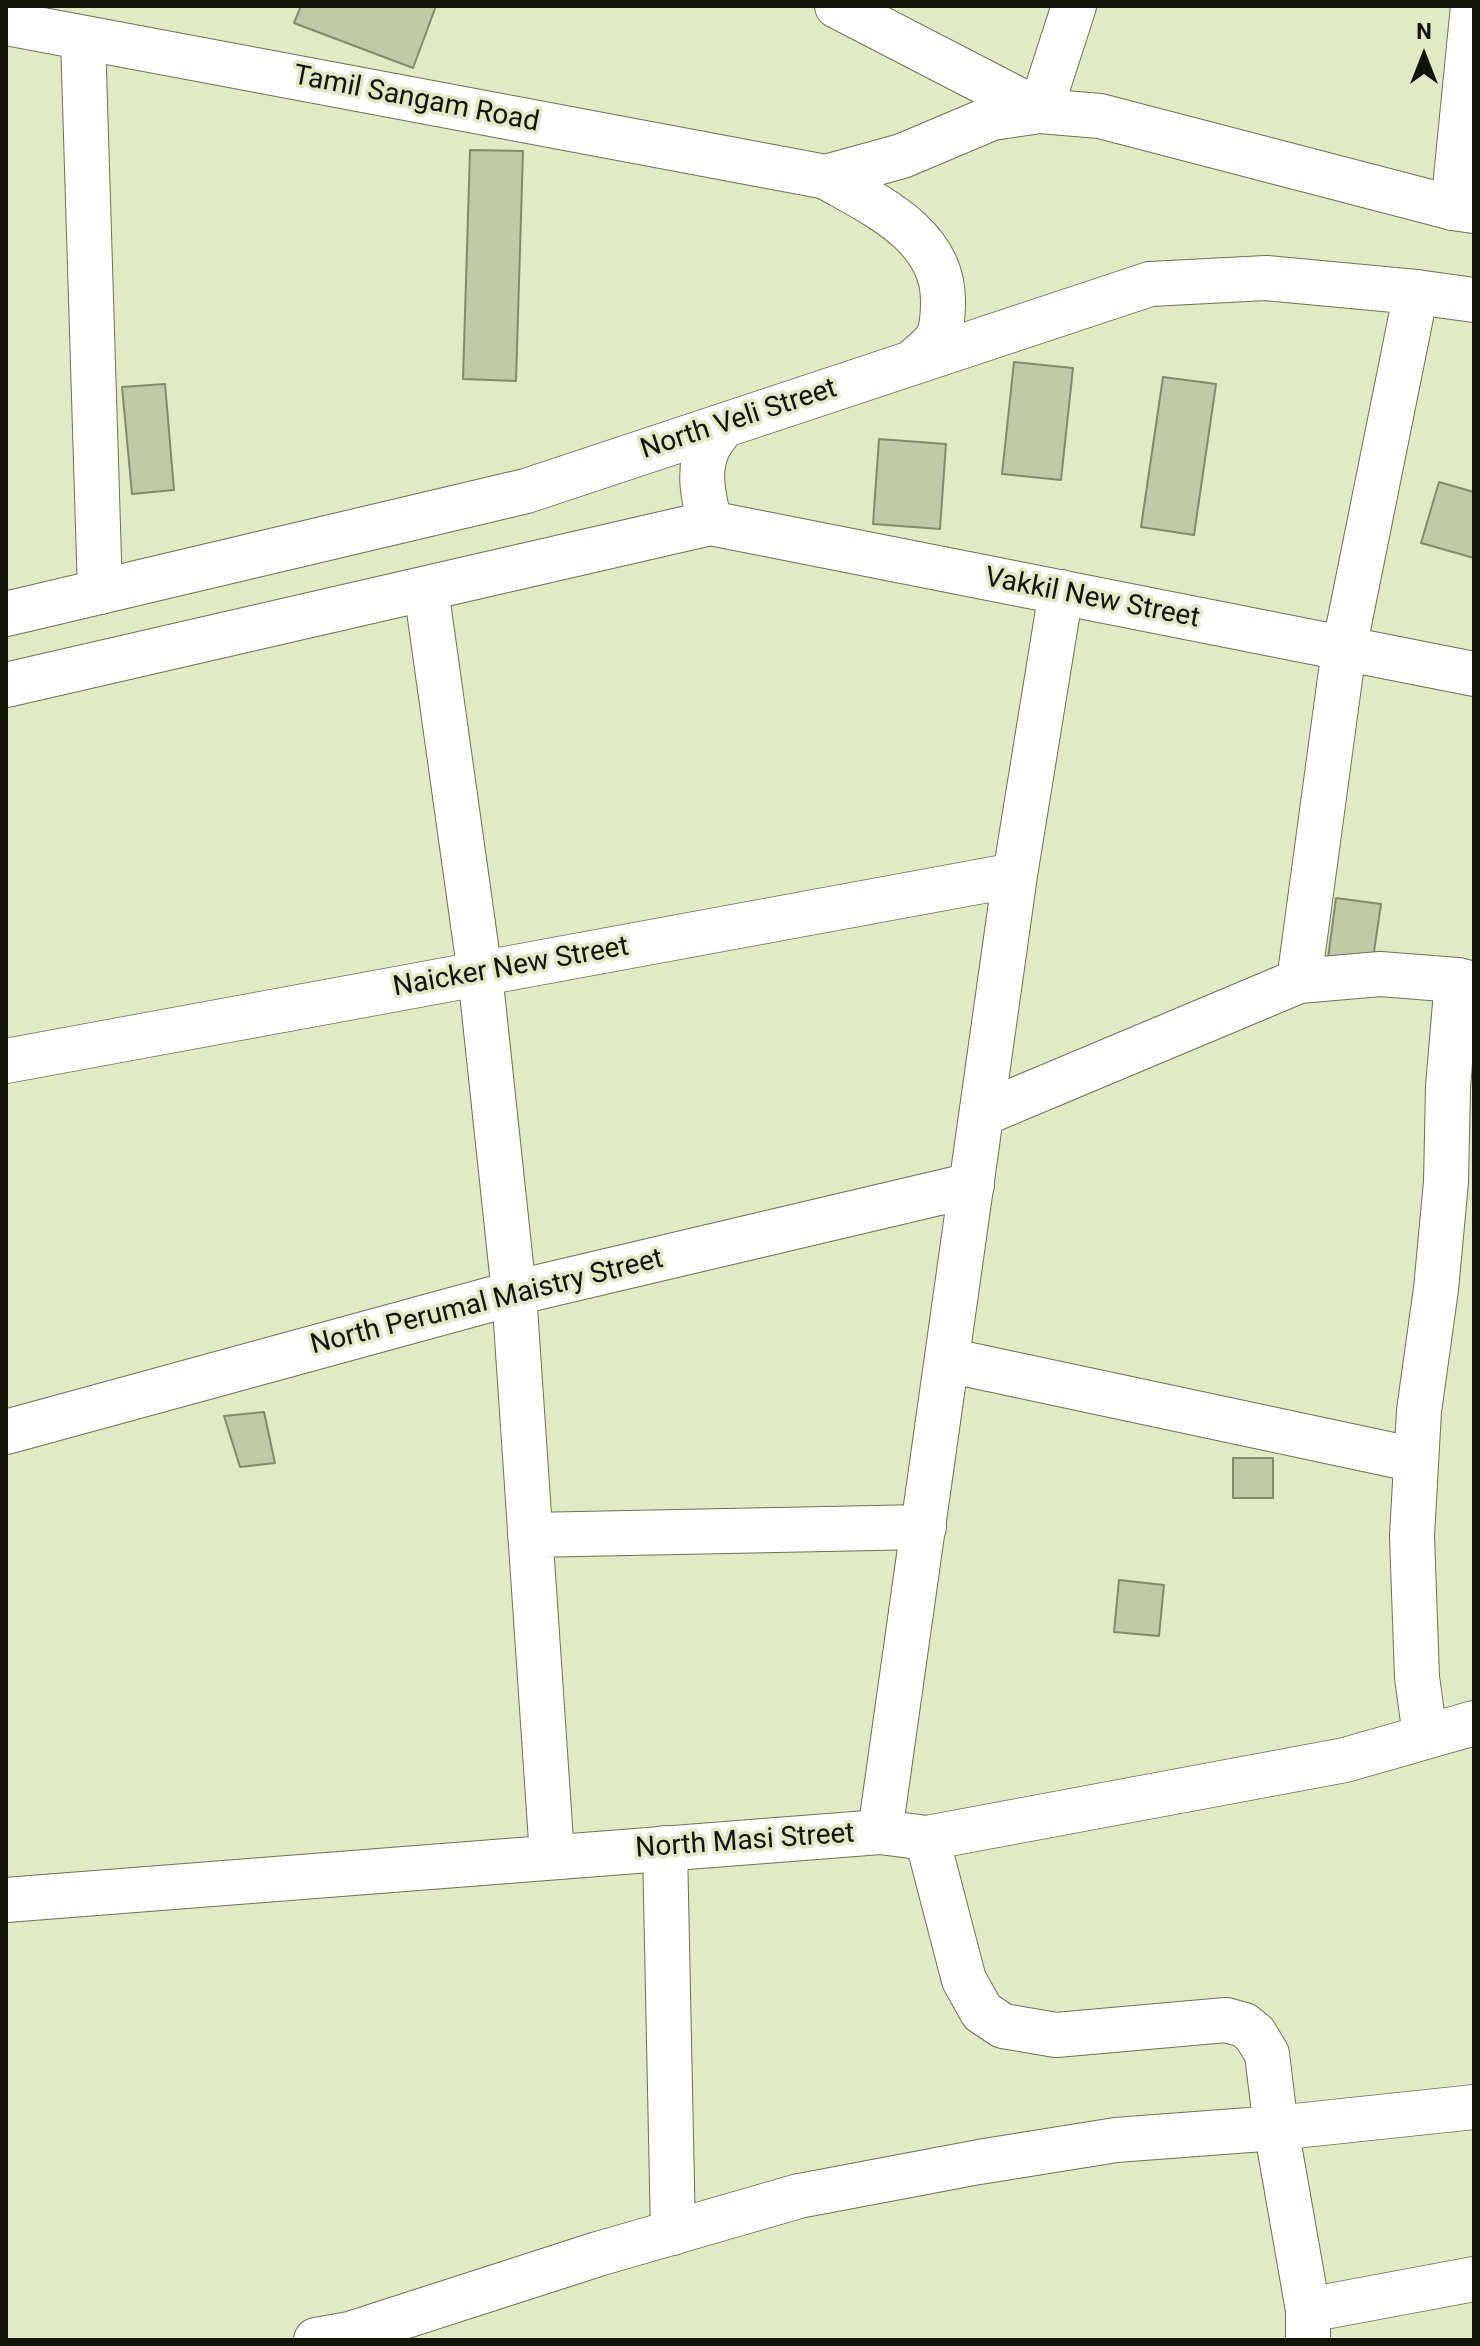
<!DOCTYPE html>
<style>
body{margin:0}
#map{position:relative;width:1480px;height:2346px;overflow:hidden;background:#e1e9c5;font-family:Roboto,sans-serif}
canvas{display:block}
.frame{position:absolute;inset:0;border:8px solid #131509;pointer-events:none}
.north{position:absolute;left:1384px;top:16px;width:80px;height:80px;-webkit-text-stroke:6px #e1e9c5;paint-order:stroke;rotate:0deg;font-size:22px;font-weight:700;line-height:32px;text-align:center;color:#131509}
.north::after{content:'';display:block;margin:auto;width:28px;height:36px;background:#131509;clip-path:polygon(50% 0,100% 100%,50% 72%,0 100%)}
</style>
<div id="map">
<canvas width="1480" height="2346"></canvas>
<div class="frame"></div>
<div class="north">N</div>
</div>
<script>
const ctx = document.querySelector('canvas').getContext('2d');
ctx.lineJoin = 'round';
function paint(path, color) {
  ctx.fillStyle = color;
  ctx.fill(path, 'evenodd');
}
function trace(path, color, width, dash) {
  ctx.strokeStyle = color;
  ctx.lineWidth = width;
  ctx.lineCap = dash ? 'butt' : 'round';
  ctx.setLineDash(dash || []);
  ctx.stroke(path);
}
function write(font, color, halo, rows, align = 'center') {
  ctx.font = font + ' Roboto,sans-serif';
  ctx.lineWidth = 7;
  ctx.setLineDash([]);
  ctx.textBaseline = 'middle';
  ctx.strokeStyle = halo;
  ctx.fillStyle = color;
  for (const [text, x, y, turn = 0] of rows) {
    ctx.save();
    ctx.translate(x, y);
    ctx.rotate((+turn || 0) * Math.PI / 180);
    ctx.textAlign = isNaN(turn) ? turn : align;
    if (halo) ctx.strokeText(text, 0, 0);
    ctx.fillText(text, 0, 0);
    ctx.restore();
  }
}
const building = new Path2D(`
 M301,6H436L413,68L294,23Z
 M470,150L523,151L516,381L463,379Z
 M1014,362L1073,368L1061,480L1002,474Z
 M1163,377L1216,384L1194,535L1141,527Z
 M165,384L174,490L132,494L122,387Z
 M879,439L946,444L940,529L873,524Z
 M1439,482L1474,492V558L1421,543Z
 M1336,898L1381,904L1372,965L1328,958Z
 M264,1412L275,1463L240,1467L224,1416Z
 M1233,1458H1273V1498H1233Z
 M1119,1580L1164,1585L1159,1636L1114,1632Z`);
paint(building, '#c1c9a6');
trace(building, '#838a6a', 2);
const street = new Path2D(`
 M83,38L100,592
 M1040,111L1074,6
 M1453,208L1473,6
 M426,589L480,974L514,1293L552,1856
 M1299,981L1344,649L1416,292
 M947,1360L1416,1460
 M530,1535L924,1527
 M1425,1736L1417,1677L1412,1536L1419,1411L1436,1289L1446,1182L1448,1087L1457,980
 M927,1838L964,1980L982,2012L1003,2026L1056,2035L1226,2020L1244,2025L1255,2034L1267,2054L1276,2128L1308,2310V2340
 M665,1848L673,2233
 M1308,2310L1474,2279
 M316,2340L350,2334L598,2254L799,2196L979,2162L1116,2140L1276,2128L1474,2107`);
const secondary = new Path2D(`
 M837,6L1040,111
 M6,23L826,177L902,156L992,118L1040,111L1100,116L1453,208L1474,211
 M6,1061L1015,875
 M982,1114L1299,981L1380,974L1457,980L1474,984
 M6,1432L514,1293L972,1185
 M880,1832L1015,875L1061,592
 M6,1900L880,1832L927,1838L1345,1760L1474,1723`);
const primary = new Path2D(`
 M826,177C875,205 943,235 943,300C943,310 942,328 938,337C933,346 919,356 912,363
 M710,523C704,500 697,471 708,448C711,441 717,434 722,427
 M6,614L526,491L1150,284L1266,278L1416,292L1474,300
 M6,685L710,523L1474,674`);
trace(street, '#6b7252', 46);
trace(secondary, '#6b7252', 46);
trace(primary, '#6b7252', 46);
trace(street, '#fff', 44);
trace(secondary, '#fff', 44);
trace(primary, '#fff', 44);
write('28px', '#131509', '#e1e9c5', [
 ["Tamil Sangam Road",416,100,11],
 ["North Veli Street",739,420,-18],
 ["Vakkil New Street",1092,599,11],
 ["Naicker New Street",511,968,-10],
 ["North Perumal Maistry Street",487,1303,-14],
 ["North Masi Street",745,1842,-4]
]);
</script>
